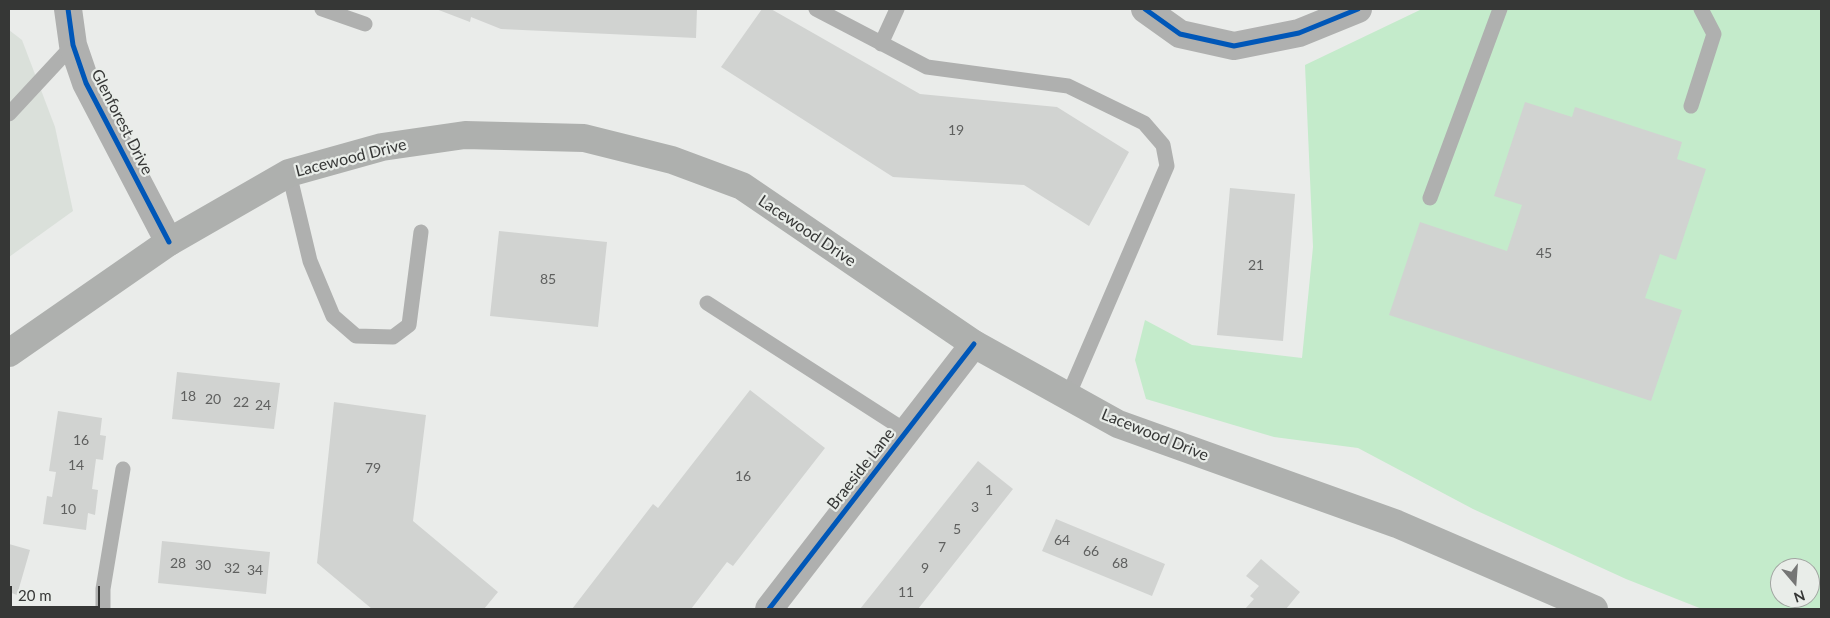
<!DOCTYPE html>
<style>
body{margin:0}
#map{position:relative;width:1830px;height:618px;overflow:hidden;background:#eaecea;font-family:Lato,sans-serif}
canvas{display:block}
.frame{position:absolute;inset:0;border:10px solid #363736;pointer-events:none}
.north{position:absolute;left:1770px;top:558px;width:50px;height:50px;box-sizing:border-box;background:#e9ede9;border:1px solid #a1a4a1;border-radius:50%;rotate:162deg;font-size:14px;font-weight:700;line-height:20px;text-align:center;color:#363736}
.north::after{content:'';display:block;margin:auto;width:18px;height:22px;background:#757675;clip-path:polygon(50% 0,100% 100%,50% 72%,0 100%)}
.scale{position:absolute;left:10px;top:586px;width:90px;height:22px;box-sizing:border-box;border:2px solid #363736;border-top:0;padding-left:6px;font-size:15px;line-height:18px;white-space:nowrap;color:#363736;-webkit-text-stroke:4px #e9ede9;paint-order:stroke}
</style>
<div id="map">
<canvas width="1830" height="618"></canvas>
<div class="frame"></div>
<div class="north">N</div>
<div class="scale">20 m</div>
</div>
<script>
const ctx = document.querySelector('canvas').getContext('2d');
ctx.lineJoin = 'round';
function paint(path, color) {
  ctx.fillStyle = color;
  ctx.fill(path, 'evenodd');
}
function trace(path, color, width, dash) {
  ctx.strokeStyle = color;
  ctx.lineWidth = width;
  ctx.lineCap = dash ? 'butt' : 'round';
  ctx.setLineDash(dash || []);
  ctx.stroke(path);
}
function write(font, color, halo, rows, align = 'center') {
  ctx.font = font + ' Lato,sans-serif';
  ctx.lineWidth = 4.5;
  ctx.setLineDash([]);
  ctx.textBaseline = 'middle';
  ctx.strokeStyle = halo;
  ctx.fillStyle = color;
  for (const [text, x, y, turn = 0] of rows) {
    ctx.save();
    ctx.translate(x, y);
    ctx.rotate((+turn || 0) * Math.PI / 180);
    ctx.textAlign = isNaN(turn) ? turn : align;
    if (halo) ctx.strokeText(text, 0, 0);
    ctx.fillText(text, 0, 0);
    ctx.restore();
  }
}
paint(new Path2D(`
 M9,30L22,40L55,127L73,211L9,257Z`), '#dae0da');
paint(new Path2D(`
 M1422,9H1821V609H1702L1626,579L1473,509L1358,448L1274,437L1146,399L1135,360L1145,320L1192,345L1302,358L1313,247L1305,65ZM1780,568H1810V598H1780Z`), '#c4ebcb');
paint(new Path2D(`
 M436,9H697L696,38L501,29L471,17L470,22Z
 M762,9H771L920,94L1057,107L1129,152L1089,226L1024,185L893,177L721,67Z
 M1525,102L1572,117L1575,107L1682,142L1677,159L1706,169L1676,260L1660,254L1645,298L1682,310L1651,401L1389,315L1420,222L1507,251L1522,205L1494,196Z
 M1230,188L1295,194L1283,341L1217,335Z
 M499,231L607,242L598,327L490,316Z
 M177,372L280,383L274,429L172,419Z
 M750,390L825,448L733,566L727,562L691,609H572L653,504L658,508Z
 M334,402L426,415L413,521L498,592L484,609H372L317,563Z
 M58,411L102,418L100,435L106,436L103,460L96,459L92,489L98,490L95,515L88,513L86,530L43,524L47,496L52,497L56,472L49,471Z
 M978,461L1013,489L918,609H860Z
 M1056,519L1165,564L1152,596L1042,551Z
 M162,541L270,552L266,594L158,583Z
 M9,544L30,550L17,595L9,592Z
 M1261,559L1300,592L1286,609H1245L1254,599L1250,596L1259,586L1246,576Z`), '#d1d3d1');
trace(new Path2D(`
 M322,9L365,24
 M816,9L927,67L1068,86L1144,123L1163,145L1167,166L1068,396
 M881,44L897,9
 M1691,106L1714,34L1701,9
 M9,114L73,45
 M289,173L310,261L333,316L356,336L393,337L409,325L421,232
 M1430,198L1500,9
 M707,303L906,431
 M103,609V589L123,469`), '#afb0af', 15);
trace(new Path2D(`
 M1145,9L1180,34L1234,46L1299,33L1358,9
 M769,609L974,344`), '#afb0af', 28);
trace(new Path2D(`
 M68,9L73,45L86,83L169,242`), '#afb0af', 28);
trace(new Path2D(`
 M9,353L169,242L289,173L382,147L465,135L584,138L672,160L742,186L974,344L1118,424L1397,524L1594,609`), '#aeb0ae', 28);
trace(new Path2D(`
 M68,9L73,45L86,83L169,242
 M1145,9L1180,34L1234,46L1299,33L1358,9
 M769,609L974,344`), '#0057b8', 5);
write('14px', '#5f605f', null, [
 ["19",956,130],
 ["45",1544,253],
 ["21",1256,265],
 ["85",548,279],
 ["18",188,396],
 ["20",213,399],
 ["22",241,402],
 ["24",263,405],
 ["16",81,440],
 ["14",76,465],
 ["79",373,468],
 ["16",743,476],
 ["1",989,490],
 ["3",975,507],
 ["10",68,509],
 ["5",957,529],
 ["64",1062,540],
 ["7",942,547],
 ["66",1091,551],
 ["28",178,563],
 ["68",1120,563],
 ["30",203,565],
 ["32",232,568],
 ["9",925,568],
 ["34",255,570],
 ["11",906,592]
]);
write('16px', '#363736', '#e9ede9', [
 ["Glenforest Drive",122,122,63],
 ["Lacewood Drive",351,158,-14],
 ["Lacewood Drive",807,231,34],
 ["Lacewood Drive",1155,435,22],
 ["Braeside Lane",861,469,-52]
]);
</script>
